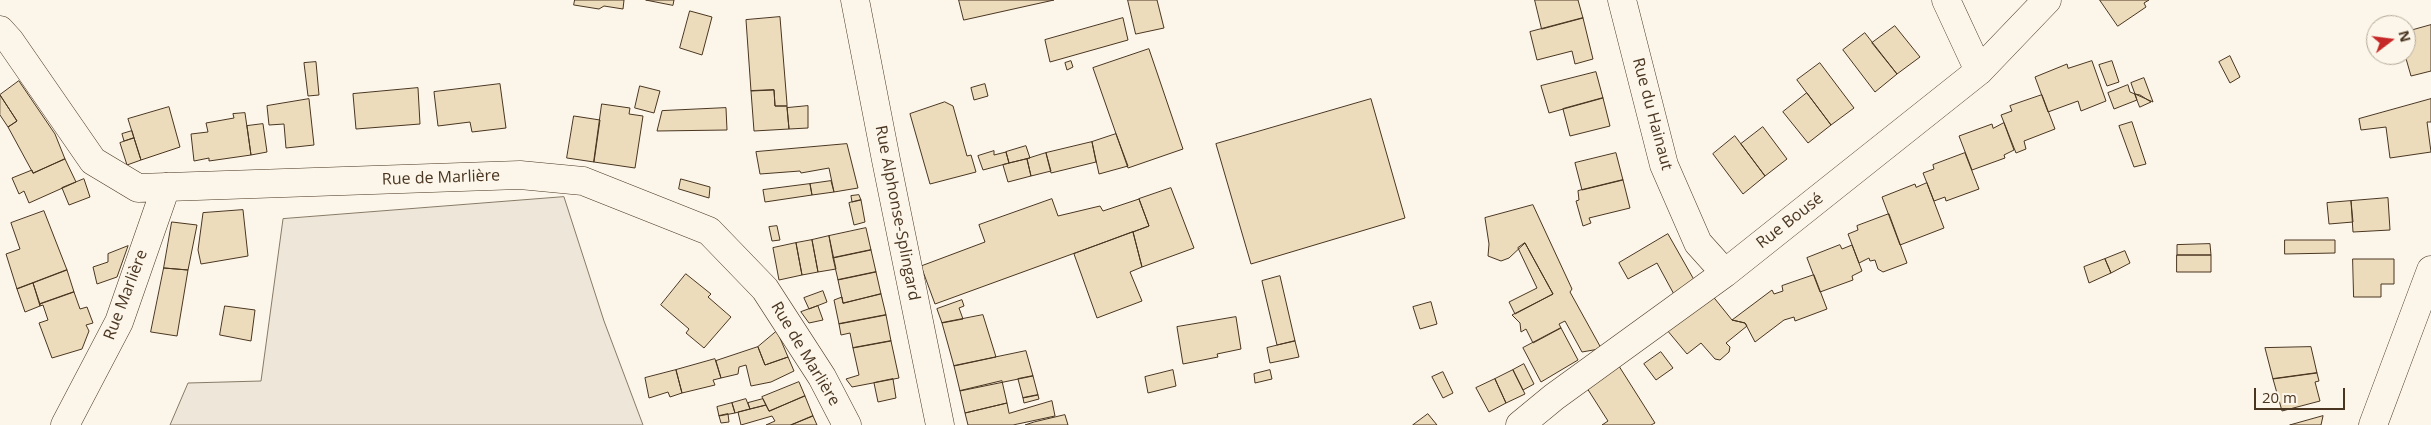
<!DOCTYPE html>
<meta charset="utf-8">
<style>
body{margin:0}
#map{position:relative;width:2431px;height:425px;overflow:hidden;background:#fbf6e9;font-family:"Open Sans",sans-serif}
canvas{display:block}
.north{position:absolute;left:2366px;top:15px;width:50px;height:50px;box-sizing:border-box;background:#fbf6e9;border:1px solid #b4a999;border-radius:50%;rotate:75deg;font-size:14px;font-weight:700;line-height:20px;text-align:center;color:#4a3520}
.north::after{content:'';display:block;margin:auto;width:18px;height:22px;background:#c62828;clip-path:polygon(50% 0,100% 100%,50% 72%,0 100%)}
.scale{position:absolute;left:2254px;top:388px;width:91px;height:22px;box-sizing:border-box;border:2px solid #4a3520;border-top:0;padding-left:6px;font-size:15px;line-height:18px;white-space:nowrap;color:#4a3520;-webkit-text-stroke:4px #fbf6e9;paint-order:stroke}
</style>
<div id="map">
<canvas width="2431" height="425"></canvas>
<div class="north">N</div>
<div class="scale">20 m</div>
</div>
<script>
const ctx = document.querySelector('canvas').getContext('2d');
ctx.lineJoin = 'round';
function paint(path, color) {
  ctx.fillStyle = color;
  ctx.fill(path, 'evenodd');
}
function trace(path, color, width, dash) {
  ctx.strokeStyle = color;
  ctx.lineWidth = width;
  ctx.lineCap = dash ? 'butt' : 'round';
  ctx.setLineDash(dash || []);
  ctx.stroke(path);
}
function write(font, color, halo, rows, align = 'center') {
  ctx.font = font + ' "Open Sans",sans-serif';
  ctx.lineWidth = 4;
  ctx.setLineDash([]);
  ctx.textBaseline = 'middle';
  ctx.strokeStyle = halo;
  ctx.fillStyle = color;
  for (const [text, x, y, turn = 0] of rows) {
    ctx.save();
    ctx.translate(x, y);
    ctx.rotate((+turn || 0) * Math.PI / 180);
    ctx.textAlign = isNaN(turn) ? turn : align;
    if (halo) ctx.strokeText(text, 0, 0);
    ctx.fillText(text, 0, 0);
    ctx.restore();
  }
}
const green = new Path2D(`
 M564,197L604,321L643,425H170L188,383L261,381L283,219Z`);
paint(green, '#ede6d9');
trace(green, '#887966', 1);
const building = new Path2D(`
 M575,0H624L623,9L604,6L599,9L574,5Z
 M646,0H674L673,5Z
 M959,0H1054L964,20Z
 M1128,0H1157L1164,28L1136,34Z
 M1535,0H1578L1583,18L1542,29Z
 M2100,0H2149L2144,3L2146,7L2118,26Z
 M690,11L712,17L702,55L680,48Z
 M780,17L787,104V106H775L774,90L751,91L746,20Z
 M1123,18L1128,40L1050,62L1045,40Z
 M1583,18L1593,59L1575,64L1572,51L1537,60L1530,32Z
 M2431,25V71L2411,76L2405,55L2406,32Z
 M1895,26L1920,57L1897,74L1872,43Z
 M1865,33L1897,74L1875,92L1843,50Z
 M1149,49L1183,149L1128,168L1093,68Z
 M2230,56L2240,77L2230,83L2219,62Z
 M1071,61L1073,67L1067,70L1065,63Z
 M2092,61L2106,101L2081,111L2078,101L2048,112L2035,77L2067,64L2068,68Z
 M2112,61L2119,82L2107,86L2099,65Z
 M316,62L319,95L308,96L304,63Z
 M1820,63L1854,108L1831,125L1797,80Z
 M1596,72L1603,98L1549,113L1541,86Z
 M2144,78L2153,102L2135,94L2131,83Z
 M19,81L55,134L65,159L33,173L8,127L17,121L0,95Z
 M500,84L506,128L472,132L470,122L438,126L434,92Z
 M985,84L988,96L974,100L971,88Z
 M2128,85L2130,92L2135,94L2137,100L2114,109L2108,93Z
 M640,86L660,91L654,113L635,108Z
 M418,88L420,124L356,129L353,94Z
 M774,90L775,106H787L789,129L754,131L751,91Z
 M1807,93L1831,125L1808,143L1783,112Z
 M2135,94L2140,95L2151,102L2140,107Z
 M0,95L17,121L8,127L0,115Z
 M2042,95L2055,129L2024,141L2026,149L2016,153L2001,115L2012,111L2010,106Z
 M1603,98L1610,126L1570,136L1563,109Z
 M309,99L314,145L286,148L284,124L269,125L267,106Z
 M1371,99L1405,218L1251,264L1216,144Z
 M2431,99V122H2427L2431,152L2390,158L2386,127L2361,130L2359,119Z
 M945,102L953,106L967,156L971,155L976,172L930,184L910,114Z
 M602,104L630,108L629,114L643,116L635,168L594,162Z
 M808,106V128L789,129L787,108Z
 M169,107L180,147L141,160L128,119Z
 M726,108L727,130L657,131L662,111Z
 M245,113L251,155L209,161V158L194,161L191,134L208,132L206,123L234,118L233,114Z
 M574,116L600,120L594,162L567,158Z
 M2132,122L2146,164L2134,167L2119,126Z
 M2004,123L2014,150L2004,155L2005,158L1972,170L1959,136L1992,124L1993,128Z
 M263,124L267,152L251,155L247,126Z
 M1763,127L1787,159L1765,176L1741,144Z
 M132,131L134,138L124,141L122,134Z
 M1116,134L1128,166L1099,174L1092,142Z
 M1735,136L1765,176L1743,194L1713,154Z
 M134,138L141,160L127,165L120,143Z
 M1092,142L1096,162L1051,173L1046,153Z
 M847,144L858,188L834,192L829,168L801,173L800,171L760,174L756,152Z
 M1026,146L1030,158L1009,163L1006,152Z
 M994,151V155L1006,152L1009,163L983,170L978,156Z
 M1046,153L1051,171L1031,176L1027,159Z
 M1616,153L1623,180L1582,190L1575,163Z
 M1965,153L1979,189L1946,201L1945,197L1934,201L1923,173L1934,169L1933,165Z
 M65,159L76,182L29,203L24,191L19,194L12,178L32,170L33,173Z
 M1027,159L1031,176L1008,182L1003,165Z
 M84,179L90,197L69,205L62,188Z
 M681,179L710,187L709,198L679,189Z
 M1623,180L1630,208L1589,218L1591,223L1583,226L1576,201L1579,200L1578,191Z
 M831,181L834,192L812,195L810,184Z
 M1927,183L1944,228L1900,245L1882,197L1915,184L1916,187Z
 M810,184L812,195L765,202L763,190Z
 M1171,188L1194,248L1142,267L1133,232L1149,226L1139,199Z
 M859,195L861,200L852,202L851,196Z
 M2388,198L2390,230L2353,232L2351,201Z
 M1052,199L1058,216L1100,206L1103,211L1139,199L1149,226L935,304L921,266L985,242L979,225Z
 M861,200L865,222L854,225L849,203Z
 M2351,201L2353,222L2329,224L2327,203Z
 M1533,205L1572,289L1570,292L1601,348L1599,349L1582,352L1565,321L1559,324L1561,328L1533,343L1526,329L1521,332L1520,323L1512,315L1553,294L1525,243L1509,258L1501,261L1488,256L1489,244L1485,218Z
 M243,210L248,256L201,264L198,250L203,213Z
 M44,211L67,270L17,289L6,254L20,249L11,223Z
 M1889,214L1907,263L1883,272L1878,269L1875,260L1870,261L1869,258L1859,263L1848,234L1858,230L1857,226Z
 M172,222L197,225L188,270L164,268Z
 M777,226L780,240L772,241L769,227Z
 M866,228L871,250L833,258L829,236Z
 M1133,232L1142,267L1130,272L1142,301L1097,318L1074,254Z
 M1668,234L1697,285L1676,298L1657,263L1628,279L1619,263Z
 M829,236L836,269L818,272L812,240Z
 M812,240L818,272L802,275L796,243Z
 M2285,240H2335V253L2285,254Z
 M796,243L802,275L779,280L773,248Z
 M1525,243L1553,294L1515,314L1509,302L1537,288L1518,248Z
 M2210,244L2211,255H2177V245Z
 M1840,245L1842,249L1852,245L1862,271L1852,276L1853,280L1820,292L1807,258Z
 M128,246L117,277L97,284L93,267L108,262V254Z
 M871,250L876,272L838,280L833,258Z
 M2125,251L2130,263L2111,273L2105,259Z
 M2177,255H2211V272H2177Z
 M2105,259L2111,273L2089,283L2084,267Z
 M2353,259H2394V284H2381V297H2354Z
 M164,268L188,270L177,336L151,332Z
 M67,270L74,292L40,304L33,283Z
 M876,272L881,294L843,303L838,280Z
 M686,274L711,294L708,297L731,317L704,348L686,333L689,329L661,305Z
 M1814,275L1827,309L1795,321L1794,317L1784,320L1755,342L1745,323L1732,320L1772,290L1774,294L1783,291L1782,286Z
 M1280,276L1295,341L1277,345L1262,281Z
 M33,283L40,306L25,312L17,289Z
 M823,291L827,302L809,309L804,298Z
 M74,292L80,309L87,307L93,323L86,325L89,331L82,349L52,358L39,323L48,320L43,305L40,306V304Z
 M881,294L886,315L839,324L834,300L842,297L843,303Z
 M1711,294L1732,320L1745,323L1747,326L1726,343L1730,347L1729,352L1720,360L1715,359L1701,343L1687,354L1667,330Z
 M962,300L964,306L959,308L963,319L942,323L937,309Z
 M1431,302L1437,324L1420,329L1413,307Z
 M225,306L255,310L251,341L220,335Z
 M818,306L823,320L809,323L801,312Z
 M886,315L891,341L853,348L850,333L841,335L839,324Z
 M983,315L996,357L954,366L942,323Z
 M1236,317L1241,349L1217,354L1218,357L1183,364L1177,327Z
 M1561,328L1578,360L1541,382L1523,348Z
 M777,331L788,357L765,365L758,347Z
 M891,341L899,378L852,387L846,379L859,375L853,348Z
 M1295,341L1299,357L1270,363L1267,348Z
 M758,347L765,365L788,357L794,371L771,382L751,386L746,365L739,367L738,374L721,378L716,361Z
 M2311,347L2317,373L2273,379L2265,348Z
 M1026,351L1033,376L960,391L954,366Z
 M1661,352L1673,368L1656,380L1644,364Z
 M715,359L721,378L713,380L715,385L682,393L676,370Z
 M1617,363L1655,423L1651,425H1602L1608,421L1585,385Z
 M1524,364L1534,384L1523,390L1513,370Z
 M676,370L682,393L670,397L668,392L649,398L645,378Z
 M1173,370L1176,386L1148,393L1145,377Z
 M1270,370L1272,379L1255,383L1254,374Z
 M1513,370L1525,394L1506,403L1495,379Z
 M1443,372L1453,393L1443,398L1432,377Z
 M2317,373L2319,381L2315,382L2320,401L2282,411L2273,379Z
 M1033,376L1038,395L1023,398L1018,379Z
 M893,379L896,398L878,402L874,383Z
 M1495,379L1506,403L1489,412L1476,388Z
 M1002,381L1007,403L965,413L960,391Z
 M799,382L805,396L769,411L762,397Z
 M1038,395L1039,399L1024,403L1023,398Z
 M805,396L813,416L791,425H766L775,421L772,416L741,425L738,412L766,405L769,411Z
 M746,399L750,409L735,413L732,403Z
 M763,399L766,405L750,409L748,403Z
 M1052,401L1055,416L1013,425H968L965,413L1007,403L1009,413Z
 M732,403L735,413L719,416L717,407Z
 M728,414L729,422L721,423L719,416Z
 M1428,414L1437,425H1413Z
 M1065,415L1068,425H1025L1034,422Z
 M813,416L817,425H791Z
 M2323,416L2321,425H2290Z`);
paint(building, '#ecdcbc');
trace(building, '#4a3520', 1);
const minor = new Path2D(`
 M1622,0L1664,165L1698,243L1725,273
 M1946,0L1979,71
 M0,30L10,41L93,161L138,188L520,175L583,181L709,231L765,289L822,377L847,425
 M65,425L119,322L166,187
 M1520,425L1554,397L1725,273L1979,71L2047,0
 M2373,425L2431,270`);
const tertiary = new Path2D(`
 M855,0L886,160L940,425`);
trace(minor, '#4a3520', 29);
trace(tertiary, '#4a3520', 29);
trace(minor, '#fbf6e9', 28);
trace(tertiary, '#fbf6e9', 28);
write('16px', '#4a3520', '#fbf6e9', [
 ["Rue du Hainaut",1652,114,75],
 ["Rue de Marlière",441,178,-2],
 ["Rue Alphonse-Splingard",897,213,79],
 ["Rue Bousé",1790,221,-38],
 ["Rue Marlière",126,295,-69],
 ["Rue de Marlière",805,354,59]
]);
</script>
